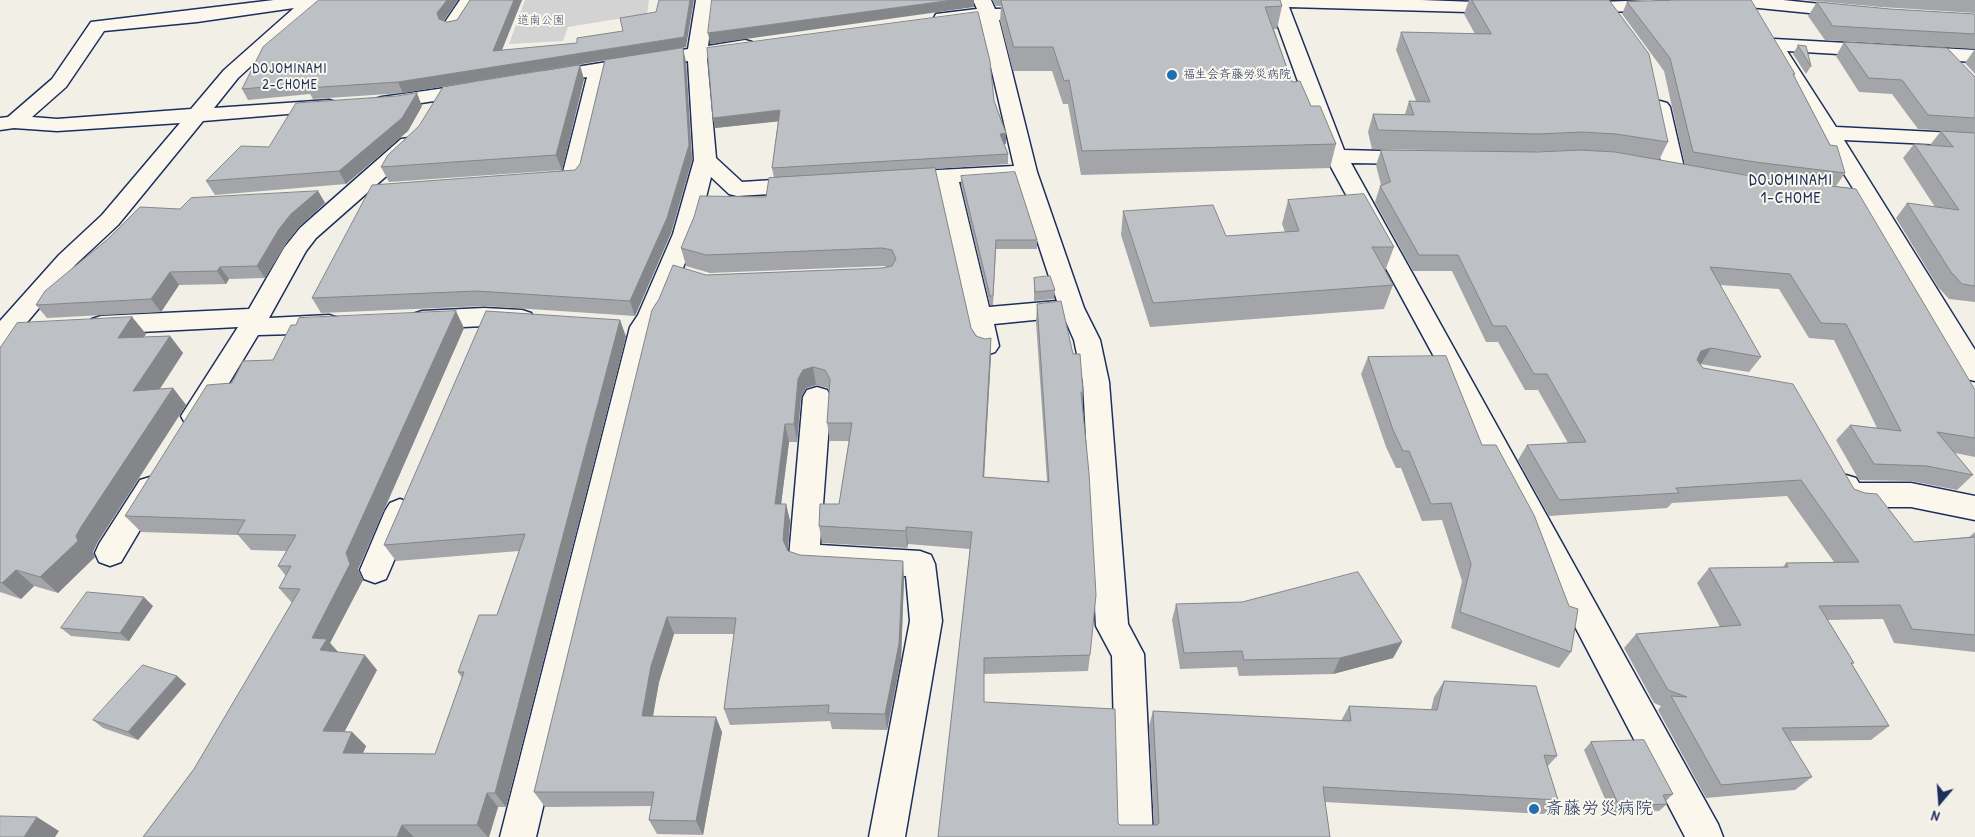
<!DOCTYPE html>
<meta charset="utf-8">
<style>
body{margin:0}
#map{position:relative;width:1975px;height:837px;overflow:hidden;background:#f2efe6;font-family:"Patrick Hand",sans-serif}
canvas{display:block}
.north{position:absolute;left:1915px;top:777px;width:50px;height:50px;-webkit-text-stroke:4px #fbf7ec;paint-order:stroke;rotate:198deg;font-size:14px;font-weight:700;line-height:20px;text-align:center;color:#1b2f5e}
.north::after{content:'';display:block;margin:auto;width:18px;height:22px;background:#1b2f5e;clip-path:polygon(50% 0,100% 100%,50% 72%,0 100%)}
</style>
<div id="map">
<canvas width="1975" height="837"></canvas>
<div class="north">N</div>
</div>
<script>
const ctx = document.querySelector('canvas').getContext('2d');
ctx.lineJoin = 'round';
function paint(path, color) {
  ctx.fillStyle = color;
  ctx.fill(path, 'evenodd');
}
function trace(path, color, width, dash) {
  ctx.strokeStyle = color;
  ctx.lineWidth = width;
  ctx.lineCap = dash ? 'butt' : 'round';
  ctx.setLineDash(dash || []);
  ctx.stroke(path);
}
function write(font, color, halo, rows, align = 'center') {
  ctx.font = font + ' "Patrick Hand","Klee One",sans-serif';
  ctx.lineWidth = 4;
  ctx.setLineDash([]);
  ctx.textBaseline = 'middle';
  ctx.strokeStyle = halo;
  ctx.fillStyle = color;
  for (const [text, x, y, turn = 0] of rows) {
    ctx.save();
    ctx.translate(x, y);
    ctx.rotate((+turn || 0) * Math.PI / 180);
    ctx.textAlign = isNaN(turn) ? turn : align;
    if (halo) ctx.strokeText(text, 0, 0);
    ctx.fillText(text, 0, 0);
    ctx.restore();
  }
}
paint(new Path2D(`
 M525,0H649L647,14L568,27L563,41L509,44Z`), '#d2d3d2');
const minor = new Path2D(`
 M274,0H323L238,78L214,108L329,100L336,102L339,106L336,110L203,121L118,225L75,265L9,344L0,347V321L59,255L102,215L180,123L57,131L14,128L0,130V118L8,117L52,79L91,22ZM294,8L224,70L191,109L57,119L32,117L66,87L104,31L197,22Z
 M460,0H478L459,29L452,31L445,29L443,25Z
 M696,0H714L708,46L745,40L752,42L755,46L752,50L707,58L716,158L742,182L804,178L812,180L815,185L812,190L804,192L737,196L729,194L711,177L697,234L663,316L656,327L536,837H500L630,327L638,315L673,234L694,160L688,61L608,74L583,178L580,183C566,186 547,188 533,185L530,180L533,175L563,172L587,77L545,84L538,82L535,78L538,74L545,72L688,49Z
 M973,0H991L995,9L1037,8L1043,9L1046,13L1043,17L999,20L1037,172L1084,308L1100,340L1109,382L1128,624L1144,654L1153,837H1117L1112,656L1096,626L1083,382L1074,340L1064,317L994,324L999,346L995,352L986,355L977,352L973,346L937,183L900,186L892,184L889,179L892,174L900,172L1014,166L980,20L943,24L936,22L934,18L936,14L977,9ZM1017,179L1057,301L989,307L959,182Z
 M1237,0H1421L1504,3L1510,4L1513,8L1510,12L1504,13L1289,7L1344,150L1416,152L1424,153L1427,158L1424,163L1416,164L1351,163L1718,824L1723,837H1685L1432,353L1325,156L1271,7L1243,9L1237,8L1234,4Z
 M1650,0L1668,1L1671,5L1668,9L1662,10L1577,13L1571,12L1568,8L1571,4L1577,3Z
 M1708,0H1783L1849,7L1855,8L1858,12L1855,16L1849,17L1749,7H1709L1706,3Z
 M1774,39L1975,50V62L1787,51L1836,127L1975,134V146L1844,140L1975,350V381L1966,379L1863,205L1818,199L1815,194L1818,189L1826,187L1854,190L1765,47L1764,45L1767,41Z
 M473,84L480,86L483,90L480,94L382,109L375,107L372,103L375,99L382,97Z
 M1660,101L1667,103L1670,107L1685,172L1682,177L1674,179L1666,177L1663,172L1650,107L1653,103Z
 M409,138L417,139L420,144L417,149L316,238L306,251L269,318L329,315L338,318L342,324L338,330L329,333L258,335L205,423L195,426L185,423L181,416L238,327L101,334L92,331L88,325L92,319L101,316L249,309L284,248L300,228L401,139Z
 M484,308L522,310L531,313L535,319L531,325L522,328L484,326L422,329L413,326L409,320L413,314L422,311Z
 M817,387L827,390L831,397L820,545L920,551L931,555L935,564L942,621L905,837H869L910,621L906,576L804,570L793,566L789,557L803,397L807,390Z
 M1846,475L1856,478L1859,483H1911L1975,496V520L1911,507H1851L1841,503L1831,486L1836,478Z
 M150,477L160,480L165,488L160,496L121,562L110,566L99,562L95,553L99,544L140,480Z
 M400,499L410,503L415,511L390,570L386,579L375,583L364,579L360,570L385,511L390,503Z`);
trace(minor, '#1b2f5e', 3);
paint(minor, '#fbf7ec');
paint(new Path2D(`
 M319,0H458L444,21L447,22L457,20L470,0H522L502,50L686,47L627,57L686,62L692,160L671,233L635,316L484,306L321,313L312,298L575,170L580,164L605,60L403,93L313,99L310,94L248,100L242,89Z
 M992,0H1280L1282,6L1277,29H1274L1292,82L1311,106L1336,144L1330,168L1081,175L1068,104H1063L1052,71H1013L1000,21L1001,6H996Z
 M1469,0H1609L1668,142L1659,160L1685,165L1664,71L1622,14L1627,2L1795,74L1794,76L1845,173L1836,186L1747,175L1719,171L1975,390V457L1955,453L1973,475L1957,490L1911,481L1859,480L1836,440L1850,425L1877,428L1834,340L1809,338L1779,289L1720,285L1761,357L1749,372L1700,364L1703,368L1854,489L1914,542L1969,537L1975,532V652L1894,643L1883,619L1828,620L1854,663L1852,664L1889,726L1871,740L1790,741L1812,777L1795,790L1706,798L1658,710L1661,706L1654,703L1624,648L1636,634L1720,627L1697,583L1709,568L1783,567L1786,563L1834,562L1787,496L1672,503L1667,508L1549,516L1518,460L1527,445L1568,443L1538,390H1525L1498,342H1486L1452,271H1413L1375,202L1380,186L1381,185L1376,165L1381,150L1537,152L1578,150L1530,152L1372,149L1368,132L1373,114H1405L1409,101H1416L1396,50L1401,32L1475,34L1464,14Z
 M1804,0H1975V13L1881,7Z
 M1817,2L1890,9L1975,14V49L1825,40L1808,16Z
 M1844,42L1975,77V133L1918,129L1892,94L1859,92L1836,56Z
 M1798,45L1811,66L1806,74L1793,54Z
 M1975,49V74L1965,63Z
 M584,79L562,170L389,182L381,167Z
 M994,101L1006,133V144H1004L1008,154V164L935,169L971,328L991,355L984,477L1047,481L1036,322L1037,304L1073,354L1083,392L1082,406L1090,655L1088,671L984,674V702L1120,825H1154L1149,726L1153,711L1341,721L1349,706L1431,710L1434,697L1444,681L1557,756L1547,767L1558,800L1544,814L1325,802L1330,837H938L970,549L908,544L907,548L822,543L819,526L839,504L849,441H830L827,423L829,391L828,388L816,385L806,388L801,397L797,442H789L781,504H786L790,521L788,550V551L800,555L904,578L901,660L887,730L832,729L830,721L730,725L724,709L734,634H674L659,682L653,716L722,732L703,835L657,834L649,820L651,806L545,807L534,792L706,275L882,268L887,267L884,266L710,273L686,266L681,248L766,197L774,178L772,168L778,121L715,128L713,118Z
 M422,106L408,131L346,184L215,195L206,181L269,147Z
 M1941,131L1975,133V302L1949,299L1938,287L1896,218L1907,203L1935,207L1903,158L1914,144L1930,145Z
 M961,176L1037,240V249H996L993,305H990L961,185Z
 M318,191L325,203L299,227L287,242L265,278L229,279L226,284L179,285L161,312L47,318L36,305L180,209Z
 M1288,200L1394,247L1385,271L1393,285L1384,309L1150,327L1121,235L1123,211L1226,236L1285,232L1282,224Z
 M1034,278L1055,290L1054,299L1034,301Z
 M132,317L146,334L144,337L170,336L183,353L160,389L173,388L186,405L97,543L93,552L95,557L58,593L34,586L21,599L0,592V348Z
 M620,320L626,337L506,807H498L489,837H143L194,769L292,603L279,588L286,576L278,566L286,551L251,550L238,535L141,532L125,516L232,383L273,360L464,328L358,569L363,580L330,643L338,652L377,670L344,732H352L366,746L363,753L435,754L462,678L458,672L497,615L519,551L396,561L384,545Z
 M1368,357L1482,445L1571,652L1559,668L1451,628L1462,581L1442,520L1422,521L1401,468H1396L1386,447L1361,374Z
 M1176,604L1402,642L1393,658L1333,674L1239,676L1237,667L1180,669L1172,620Z
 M153,606L129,641L71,636L61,628Z
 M177,676L186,684L138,740L103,728L93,720Z
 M1591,742L1673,794L1666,801L1667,804L1659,811L1611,813L1584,750Z`), '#a3a5a9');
paint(new Path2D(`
 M447,0H458L441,24L443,30L437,13Z
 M514,0H522L497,62L493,51Z
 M690,0H694L686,47L403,93L398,82L684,37Z
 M953,0H974V7L710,44L708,33Z
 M683,48L686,62L692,160L671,233L635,316L630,301Z
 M580,65L584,79L562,170L556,155Z
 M417,93L422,106L408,131L346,184L339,171Z
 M780,110L782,121L715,128L713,118Z
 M1006,133V144L1000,145V134Z
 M318,191L325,203L299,227L287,242L265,278L257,266L279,229L291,214Z
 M220,267L229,279L226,284L217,271Z
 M170,272L179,285L161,312L151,299Z
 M456,311L464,328L358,569L363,580L330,643L340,654L320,650L312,638L346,553Z
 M132,317L146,334L131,354L118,338Z
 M620,320L626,337L506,807L495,793Z
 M170,336L183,353L147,408L133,391Z
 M991,338V355L983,495V477Z
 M1711,348L1701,364L1690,367L1701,351Z
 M813,367L816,385L806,388L801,397L797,442L794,424L798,379L803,370Z
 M173,388L186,405L97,543L93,552L95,557L58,593L40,577L76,536L81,527Z
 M785,424L789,442L779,521L775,504Z
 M786,504L790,521L787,557L783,540Z
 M906,527L908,544L907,548L906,531Z
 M903,561L904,578L901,660L887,730L885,714Z
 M16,570L34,586L21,599L2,583Z
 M144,597L153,606L129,641L120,633Z
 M667,617L674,634L659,682L650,732L642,716L651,666Z
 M1402,642L1393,658L1333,674L1340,658Z
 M365,655L377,670L337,746L323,731Z
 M177,676L186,684L138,740L128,732Z
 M716,717L722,732L703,835L696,821Z
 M352,732L366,746L357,767L343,753Z
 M487,793L498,807L489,837H488L477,825Z
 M37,817L59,831L55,837H24Z
 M402,825L414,837H397Z`), '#848689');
const building = new Path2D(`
 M319,0H447L437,13L439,19L447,22L457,20L470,0H514L493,51L577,43V38L623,31L620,18L656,12L659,0H690L684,37L398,82L307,88L311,83L242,89L263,47Z
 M712,0H953L708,33Z
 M1001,0H1280L1282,6L1265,7L1292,82L1300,81L1311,106H1320L1336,144L1082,151L1069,80L1064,81L1053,47H1014Z
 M1472,0H1609L1649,54L1668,142L1616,134L1582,132L1538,134L1378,130L1373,114L1414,115L1409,101L1430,102L1401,32L1491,34Z
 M1676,0H1751L1795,74H1793L1830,145L1837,146L1845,173L1755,162L1693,152L1670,58L1627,2Z
 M1817,2L1890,9L1975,14V34L1833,26Z
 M978,12L990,61L994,101L1006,133L1000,134L1008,154L772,168L780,110L713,118L707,48Z
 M1844,42L1947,48L1975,77V118L1928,115L1902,80L1869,78Z
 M1798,45L1806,46L1811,66Z
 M683,48L689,145L667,218L630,301L477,291L312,298L372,185L575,170L580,164L605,60Z
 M580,65L556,155L381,167L388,155L419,126L443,87Z
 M417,93L402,118L339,171L206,181L241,146L269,147L296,103L397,96Z
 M1941,131L1975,133V286L1962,284L1951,272L1907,203L1959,210L1914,144L1953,147Z
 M1381,150L1537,152L1580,150L1615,152L1756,177L1856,189L1975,390V438L1937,432L1973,475L1927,466L1874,464L1850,425L1901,431L1846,324L1821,323L1790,274L1710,267L1761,357L1711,348L1701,351L1697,360L1703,368L1793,384L1854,489L1865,493L1877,494L1914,542L1975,537V635L1912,629L1900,605L1819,606L1854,663H1851L1889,726L1782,728L1812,777L1721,785L1671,696L1687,697L1668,690L1636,634L1741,625L1709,568L1788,567L1786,563L1859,562L1801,480L1676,488L1679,493L1559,500L1527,445L1586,442L1547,374H1534L1506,326H1493L1458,255H1419L1380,186L1390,182Z
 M935,168L971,328L976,336L985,339L991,338L983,477L1049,482L1037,304L1061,301L1073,354H1080L1083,392H1081L1089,473L1096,595L1090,655L984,658V702L1115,709L1118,823L1120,825H1157L1159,823L1153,711L1351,721L1349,706L1437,710L1444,681L1536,686L1557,756L1544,755L1558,800L1323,787L1330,837H938L972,532L906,527V531L819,526L820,504H839L852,423H827L830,379L825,370L813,367L803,370L798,379L794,424H785L775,504H786L783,540L788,551L800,555L903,561L899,644L885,714L828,713L829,705L724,709L736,618L667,617L651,666L642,716L716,717L696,821L649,820L654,792H534L652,310L659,299L673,265L706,275L882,268L892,266L896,259L892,250L882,248L706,255L681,248L694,217L700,196L766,197L769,178Z
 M1015,172L1037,240H996L993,296H990L961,176Z
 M318,191L291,214L279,229L257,266L220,267L217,271L170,272L151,299L36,305L45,291L108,239L140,207L180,209L191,198Z
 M1364,194L1394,247H1372L1393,285L1153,303L1123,211L1213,205L1226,236L1299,231L1288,200Z
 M1050,276L1055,290L1035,292L1034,278Z
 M456,311L346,553L350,564L312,638L327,639L320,650L365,655L323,731L352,732L343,753L435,754L464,672H458L479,615H497L525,534L384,545L486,311L620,320L495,793H487L477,825H402L397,837H143L194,769L300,589L279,588L291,566H278L296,535L237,534L245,520L125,516L207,385L232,383L243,361L273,360L291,325H296L299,318Z
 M132,317L118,338L170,336L133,391L173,388L81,527L76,536L78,541L40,577L16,570L2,583L0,582V348L17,323Z
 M1446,356L1482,445H1496L1534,515L1569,606L1578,609L1571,652L1460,612L1471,564L1451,503L1431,504L1409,451H1403L1393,430L1368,357Z
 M1358,572L1402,642L1340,658L1244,660L1242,651L1184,653L1176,604L1242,602Z
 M87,592L144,597L120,633L61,628Z
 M143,665L177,676L128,732L93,720Z
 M1644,740L1673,794L1663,795L1667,804L1619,806L1591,742Z
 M0,816L37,817L24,837H0Z`);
paint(building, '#bdc0c4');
trace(building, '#848689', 1);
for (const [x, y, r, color] of [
 [1172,75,6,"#1f6fb2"],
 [1534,809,6,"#1f6fb2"]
]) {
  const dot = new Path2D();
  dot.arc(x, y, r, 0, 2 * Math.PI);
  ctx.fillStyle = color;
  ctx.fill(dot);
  trace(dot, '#fbf7ec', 2);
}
write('12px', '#49587b', '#fbf7ec', [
 ["道南公園",541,21]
]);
write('12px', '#1b2f5e', '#fbf7ec', [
 ["福生会斉藤労災病院",1183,75]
], 'left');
ctx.letterSpacing = '1px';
write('14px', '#1b2f5e', '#fbf7ec', [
 ["DOJOMINAMI",290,69],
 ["2-CHOME",290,85]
]);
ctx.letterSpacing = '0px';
ctx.letterSpacing = '1px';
write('16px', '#1b2f5e', '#fbf7ec', [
 ["DOJOMINAMI",1791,181],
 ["1-CHOME",1791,199]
]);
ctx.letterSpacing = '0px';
write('18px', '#1b2f5e', '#fbf7ec', [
 ["斎藤労災病院",1545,809]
], 'left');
</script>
